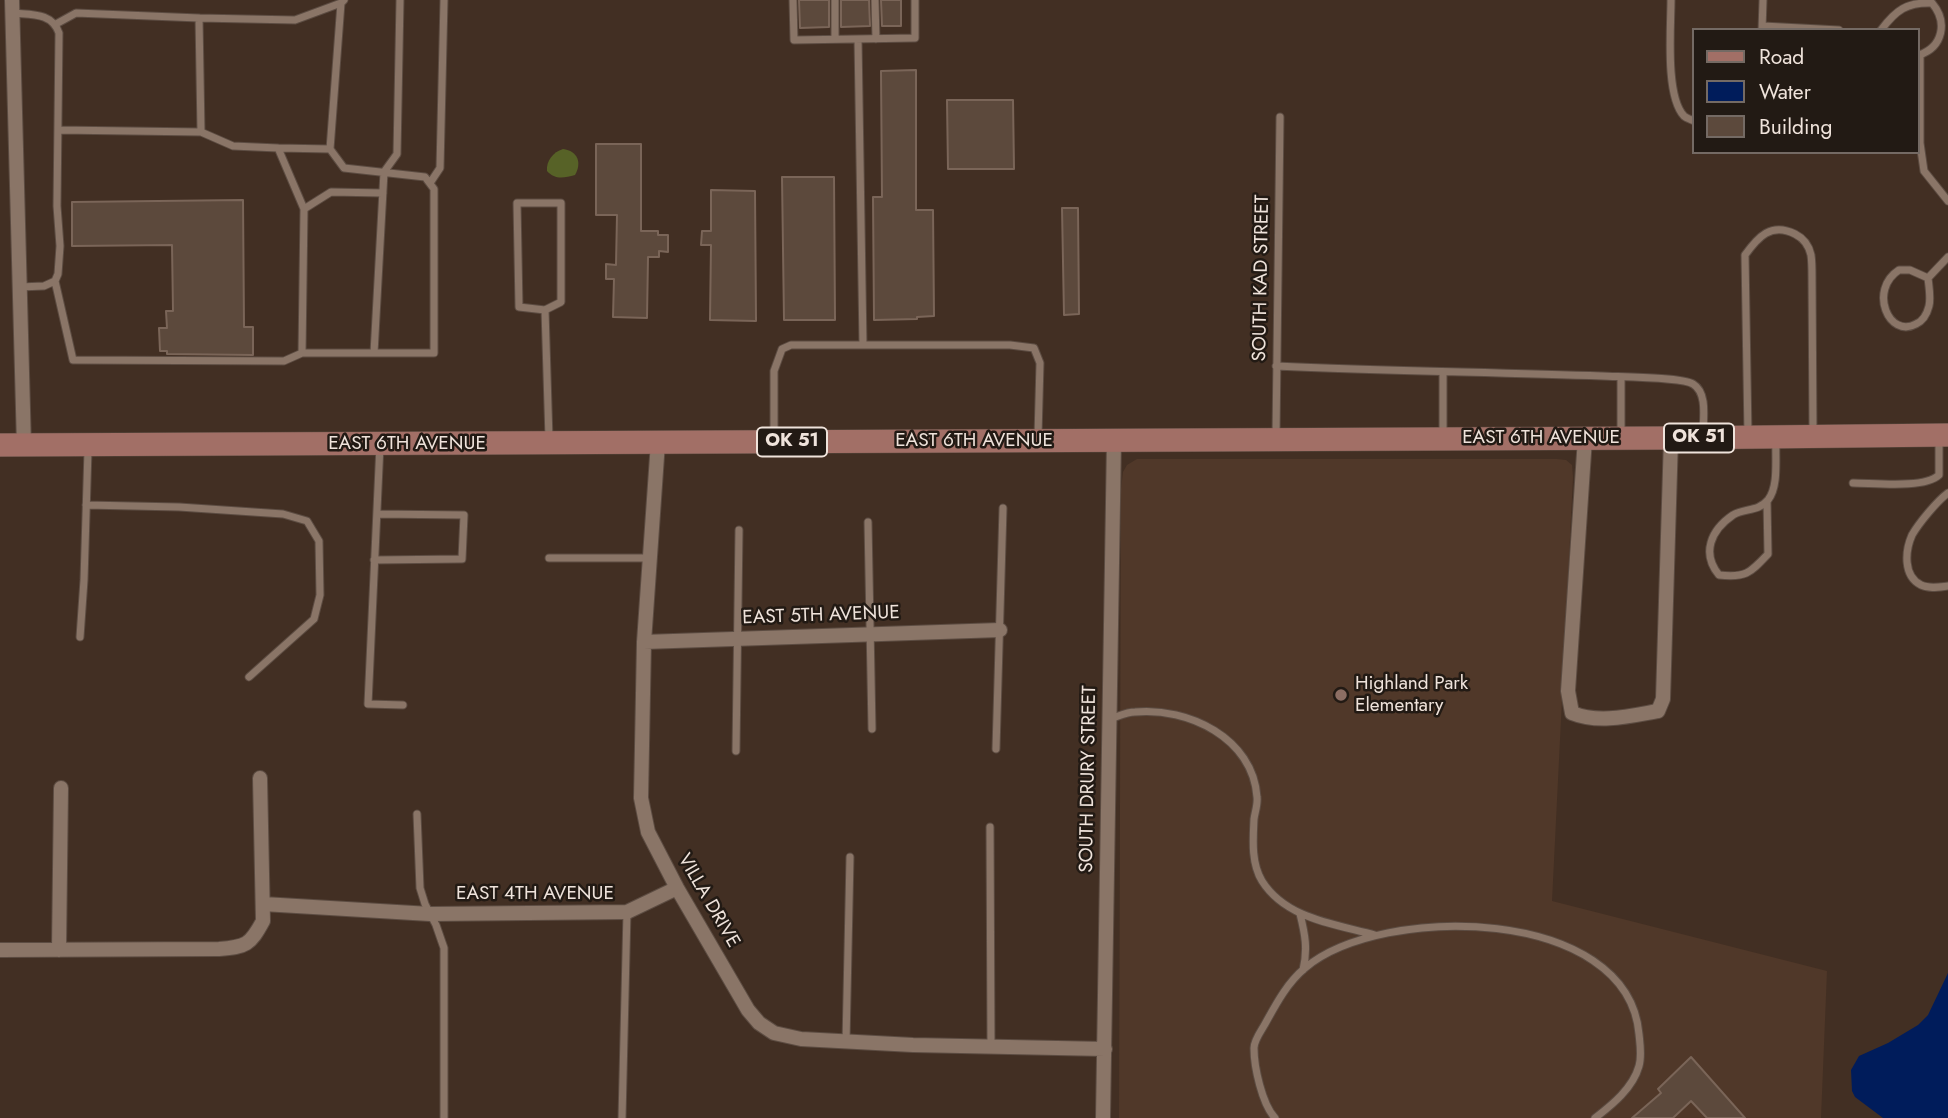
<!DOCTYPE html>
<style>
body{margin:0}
#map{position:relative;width:1948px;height:1118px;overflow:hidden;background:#422f23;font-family:Jost,sans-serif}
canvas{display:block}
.legend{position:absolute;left:1692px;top:28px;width:228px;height:126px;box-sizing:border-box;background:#221a14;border:2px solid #746a64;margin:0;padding:9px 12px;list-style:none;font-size:21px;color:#efe3db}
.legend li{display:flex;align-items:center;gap:14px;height:35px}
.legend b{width:35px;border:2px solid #746a64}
</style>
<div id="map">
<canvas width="1948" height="1118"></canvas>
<ul class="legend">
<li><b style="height:9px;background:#a26f66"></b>Road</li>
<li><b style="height:19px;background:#001c5b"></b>Water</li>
<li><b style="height:19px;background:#5c493c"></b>Building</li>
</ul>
</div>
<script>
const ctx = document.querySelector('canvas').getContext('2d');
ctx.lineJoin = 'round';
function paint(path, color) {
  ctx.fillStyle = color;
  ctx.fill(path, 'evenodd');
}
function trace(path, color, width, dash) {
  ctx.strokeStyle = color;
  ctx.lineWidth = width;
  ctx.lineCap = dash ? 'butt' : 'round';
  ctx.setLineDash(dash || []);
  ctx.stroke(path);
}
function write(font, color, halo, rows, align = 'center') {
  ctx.font = font + ' Jost,sans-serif';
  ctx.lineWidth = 5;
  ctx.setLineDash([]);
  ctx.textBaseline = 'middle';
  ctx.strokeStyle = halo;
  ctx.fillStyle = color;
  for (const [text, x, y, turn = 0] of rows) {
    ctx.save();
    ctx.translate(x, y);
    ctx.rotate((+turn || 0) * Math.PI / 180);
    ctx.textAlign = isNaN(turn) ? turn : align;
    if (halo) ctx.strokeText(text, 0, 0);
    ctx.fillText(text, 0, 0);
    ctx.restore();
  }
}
paint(new Path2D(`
 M1137,459H1557L1566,460L1572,465L1573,477L1552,901L1827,971L1821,1118H1119L1121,489L1123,472L1127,465Z`), '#503829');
paint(new Path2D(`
 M563,149C578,151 582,163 575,175C564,178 555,180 547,171C546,161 553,152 563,149Z`), '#576227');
paint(new Path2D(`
 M1948,973V1118H1883L1855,1097L1852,1091L1851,1070L1859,1056L1888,1043L1918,1025L1928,1015Z`), '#001c5b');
const building = new Path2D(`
 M799,0H829V27L800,28Z
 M841,0H869L870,26L841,27Z
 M881,0H901V26H882Z
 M916,70V210H933L934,316L917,317V319L874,320L873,197H882L881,71Z
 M947,100H1013L1014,169H948Z
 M596,144H641V231H658V235H668V252L659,251V257H648L647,318L613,317L614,279H606V264L616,265L617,215H596Z
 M782,177H834L835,320H784Z
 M711,190L755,191L756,321L710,320L711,245H701L702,231H711Z
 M243,200L244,327H253V355L167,354V351H160L159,328H167L166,311H173L172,245L72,246V202Z
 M1062,208H1078L1079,314L1064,315Z
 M1691,1057L1745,1118H1707L1691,1101L1673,1118H1632L1661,1093L1658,1089Z`);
paint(building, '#5c493c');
trace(building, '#7a6558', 2);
const service = new Path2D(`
 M793,0L794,40L915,38V0
 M835,0V39
 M875,0L876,39
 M1671,0C1671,27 1665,96 1684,116C1686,118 1692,120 1694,121
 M12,13C31,15 52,12 59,33L57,206L60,246L58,274L55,281L44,286L20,287
 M199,18L295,20L341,3
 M56,24L76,13L199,18L201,132
 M1763,26L1839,30
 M1762,30L1763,0
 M1881,30C1896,10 1907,2 1932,3C1948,22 1943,47 1919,55
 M858,39L863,345
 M1920,56V143L1924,171L1948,201
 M59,130L201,132L233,146L278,148L304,209L302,353
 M330,149L341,3L344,0
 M430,183L440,168L444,0
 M517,203H561V302L545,310L519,307Z
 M304,209L331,192L383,193
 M1899,270H1910L1928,278C1929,287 1931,298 1929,306C1927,314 1923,321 1916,324C1889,339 1868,290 1899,270Z
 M1928,278L1948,257
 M55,281L73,360L284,361L302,353H434V189L425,177L344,168L330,149L278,148
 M545,310L549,439
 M374,353L384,172L397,154L400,0
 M1276,366C1385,371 1494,372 1602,376C1619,377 1681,377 1693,384C1708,393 1703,419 1703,434
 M1443,373V434
 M1276,435L1280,117
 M1748,435L1745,255C1758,237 1771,222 1795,234C1803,238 1809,246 1811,255C1812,262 1812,270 1812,277L1813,432
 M1621,437V377
 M774,438V371L782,349L791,345H1010L1034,348L1040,363L1038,436
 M380,445L368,704L403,705
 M1853,483C1874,483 1924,489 1939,475V440
 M1948,493C1937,501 1919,523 1912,535C1905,551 1903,576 1921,585C1929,589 1939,587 1948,586
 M1767,501L1768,554C1750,573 1746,578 1719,575C1701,553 1711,530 1733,515C1744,508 1758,512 1768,500C1779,486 1775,459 1776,441
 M86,505L179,507L283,514L307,521L319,541L320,595L314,619L249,677
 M868,522L872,729
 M549,558H650
 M374,560L462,559L464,515L377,514
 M80,637L84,580L88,450
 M1109,719C1117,717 1126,712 1135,712C1188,707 1253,738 1257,797C1258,804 1255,812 1254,819C1253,839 1251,863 1262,881C1286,919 1335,924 1375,935
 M996,749L1003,508
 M736,751L739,530
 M417,814L420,888L425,904L436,925L444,948V1118
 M990,827L991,1046
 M1300,914C1305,934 1308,949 1303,970
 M846,1042L850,857
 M622,1118L627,912
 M1275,1118C1262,1104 1254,1067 1254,1048C1254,1040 1261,1031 1265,1024C1276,1004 1287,983 1305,968C1382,903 1628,906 1639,1034C1640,1044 1642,1056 1639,1066C1633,1088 1612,1105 1595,1118`);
const minor = new Path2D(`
 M12,0L24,446
 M1585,438L1568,691L1572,713C1599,724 1630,716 1658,711L1663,699L1671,438
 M658,442L644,642L641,798L648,832L677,888L748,1010L759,1023L774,1033L801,1039L913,1045L1105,1049
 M644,642L1000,630
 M263,904L430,914L627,912L677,888
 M0,950L219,949C246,947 250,945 263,921L260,778
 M59,950L61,788
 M1103,1118L1114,440`);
const primary = new Path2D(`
 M0,445L1671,438L1948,435`);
trace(service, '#5c4c42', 9);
trace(minor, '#5c4c42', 16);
trace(primary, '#5c4c42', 24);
trace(service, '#8a7567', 7);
trace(minor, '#8a7567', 14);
trace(primary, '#a26f66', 23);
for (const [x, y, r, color] of [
 [1341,695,7,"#8d6e63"]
]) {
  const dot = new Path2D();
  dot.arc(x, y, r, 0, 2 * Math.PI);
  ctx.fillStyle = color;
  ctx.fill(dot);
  trace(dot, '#221a14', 2.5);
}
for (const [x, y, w] of [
 [1699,438,70],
 [792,442,70]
]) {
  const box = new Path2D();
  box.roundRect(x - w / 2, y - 14.5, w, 29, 5);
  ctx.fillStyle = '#221a14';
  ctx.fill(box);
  trace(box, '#efe3db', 2);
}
write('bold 18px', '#efe3db', null, [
 ["OK 51",1699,438],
 ["OK 51",792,442]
]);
write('19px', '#efe3db', '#221a14', [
 ["SOUTH KAD STREET",1262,278,-89],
 ["EAST 6TH AVENUE",1541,438],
 ["EAST 6TH AVENUE",974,441],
 ["EAST 6TH AVENUE",407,444],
 ["EAST 5TH AVENUE",821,616,-2],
 ["SOUTH DRURY STREET",1089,779,-89],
 ["EAST 4TH AVENUE",535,894],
 ["VILLA DRIVE",708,901,60]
]);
write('19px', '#efe3db', '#221a14', [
 ["Highland Park",1355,684],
 ["Elementary",1355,706]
], 'left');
</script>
